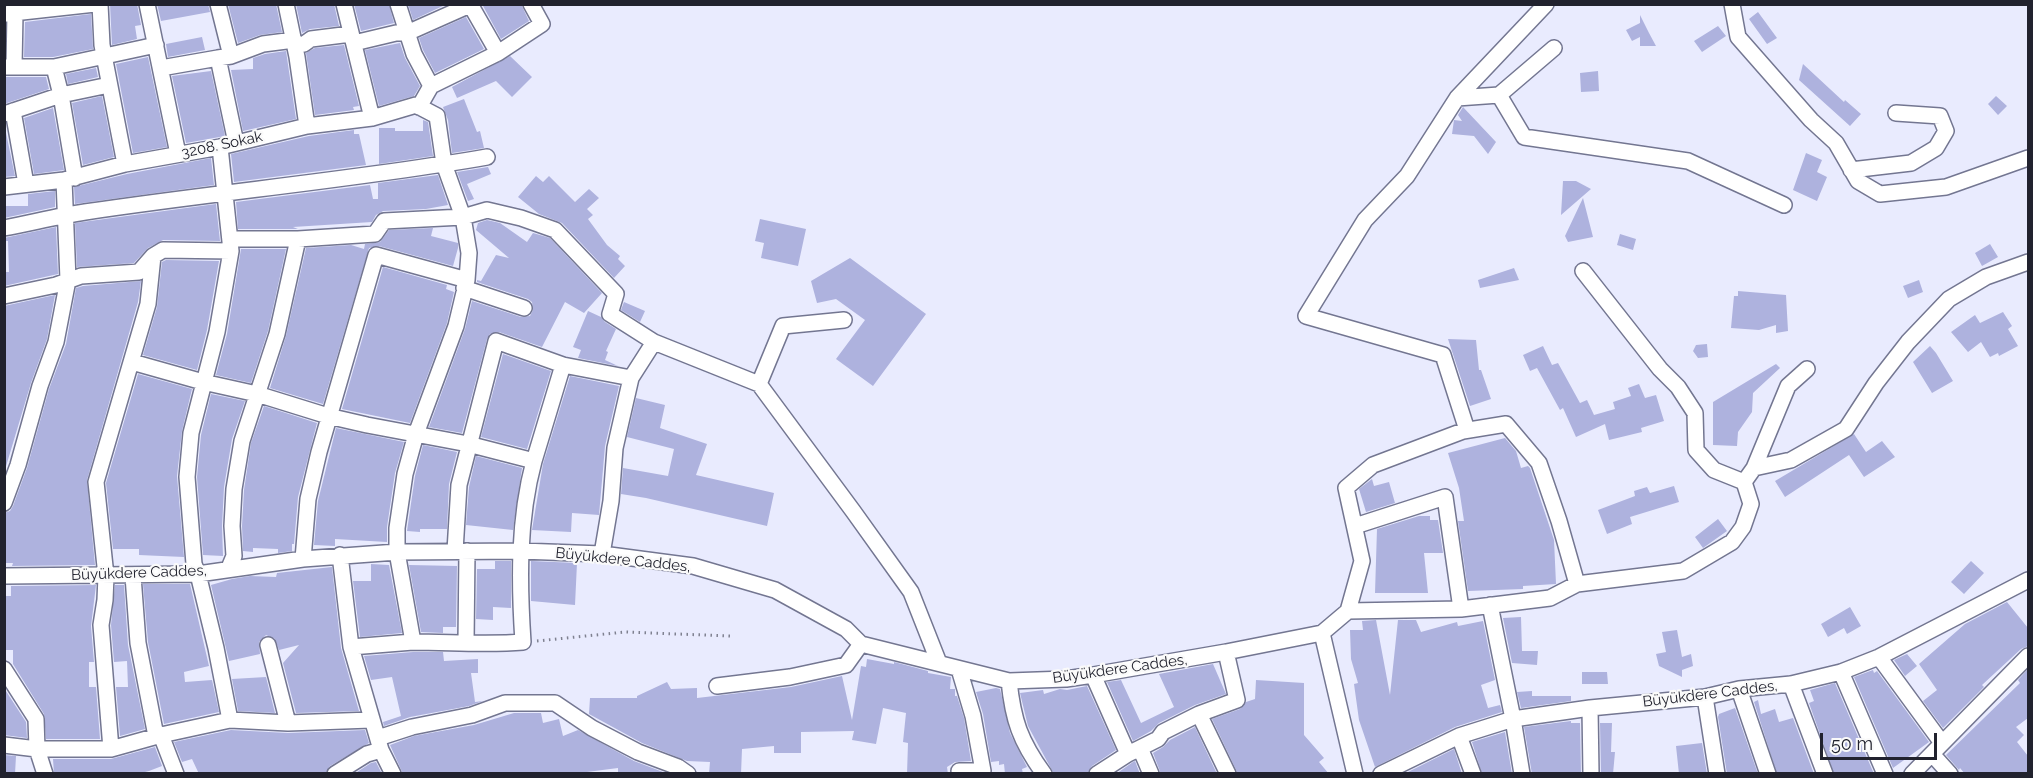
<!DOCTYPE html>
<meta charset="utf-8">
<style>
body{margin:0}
#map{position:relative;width:2033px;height:778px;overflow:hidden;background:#e9ebfe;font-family:Raleway,sans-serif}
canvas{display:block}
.frame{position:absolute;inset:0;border:6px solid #21222e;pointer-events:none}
.scale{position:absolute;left:1820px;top:733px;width:117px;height:27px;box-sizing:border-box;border:3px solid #21222e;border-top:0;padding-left:8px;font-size:18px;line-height:21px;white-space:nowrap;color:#21222e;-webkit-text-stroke:4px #fafafa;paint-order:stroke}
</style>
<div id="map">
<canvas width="2033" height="778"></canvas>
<div class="frame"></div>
<div class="scale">50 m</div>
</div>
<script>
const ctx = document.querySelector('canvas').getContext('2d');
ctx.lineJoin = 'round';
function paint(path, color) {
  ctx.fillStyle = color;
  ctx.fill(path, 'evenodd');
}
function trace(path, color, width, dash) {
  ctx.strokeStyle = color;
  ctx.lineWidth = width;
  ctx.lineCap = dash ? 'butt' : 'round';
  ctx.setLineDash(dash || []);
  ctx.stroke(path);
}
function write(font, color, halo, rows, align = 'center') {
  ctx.font = font + ' Raleway,sans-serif';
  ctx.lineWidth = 4.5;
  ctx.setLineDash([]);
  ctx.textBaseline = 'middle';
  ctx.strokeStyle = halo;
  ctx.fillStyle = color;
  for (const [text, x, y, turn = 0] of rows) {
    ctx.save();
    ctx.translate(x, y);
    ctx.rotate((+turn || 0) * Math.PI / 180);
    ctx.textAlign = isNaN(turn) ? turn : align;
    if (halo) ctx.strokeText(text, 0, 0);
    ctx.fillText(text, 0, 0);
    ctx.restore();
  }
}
paint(new Path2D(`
 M110,4H137L141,25L135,26L137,39L112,45Z
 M157,4H208L210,12L161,21Z
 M228,4H276L282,32L260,35L238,43Z
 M296,4H334L339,26L310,29L302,33Z
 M354,4H389L394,23L361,31Z
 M408,4H447L413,20Z
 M482,4H521L529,21L501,39Z
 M1758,12L1777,38L1767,44L1749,19Z
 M91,14L93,49L53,57H24L25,22Z
 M1640,15L1649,33L1656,46H1640V37L1632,41L1626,30L1640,23Z
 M466,17L484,49L435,73L423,50L419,38Z
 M1718,26L1726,36L1702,52L1694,41Z
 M202,37L205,50L168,57L166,44Z
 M400,43L405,58L420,86L414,96L379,106L365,50Z
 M344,45L359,106L353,107L354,110L315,115L306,53L315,48Z
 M286,51L296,119L243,131L231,70L253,69V58L265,54Z
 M510,56L532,77L512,97L496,81L457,98L452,87Z
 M148,57L167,147L133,153L116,64Z
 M1803,64L1844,102L1845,100L1861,114L1850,126L1799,80Z
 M96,68L98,77L68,84L66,74Z
 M211,71L225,136L186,143L172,76Z
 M1598,71L1599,91L1581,92L1580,73Z
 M4,77H46L49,89L4,104Z
 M102,96L114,157L83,165L72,103Z
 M1996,96L2007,106L1998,115L1988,104Z
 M464,99L477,132L480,131L484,148L452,153L448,120L443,107Z
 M1463,107L1496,142L1488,154L1474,136L1452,134L1454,120L1462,121L1458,115Z
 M53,108L64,170L34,174L24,118Z
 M423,120L428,122L433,156L379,164V128H395V131H423Z
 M4,123L15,176L4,177Z
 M354,130V134H359L366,165L234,182L231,154L309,136Z
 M1806,153L1822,160L1817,172L1827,177L1817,201L1793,190Z
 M211,158L214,185L75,204L74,187L127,174Z
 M488,167L491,174L467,184L474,199L468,201L457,172Z
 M438,175L448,205L426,209L383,211L376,215L372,222L293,227L298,229H238L236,202L370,185L373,199H378V183Z
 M536,176L543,182L549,176L575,202L589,189L599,198L587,209L593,215L588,219L607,245L620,256L618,259L625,266L614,278L562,223L539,214L518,197Z
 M1563,181H1576L1591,189L1561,215Z
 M55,191V207L4,218V206H28V194Z
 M1583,198L1593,237L1568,242L1565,236Z
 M216,204L220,241L163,240L148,248L134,263L77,267L75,223Z
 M760,219L806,229L798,266L761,258L764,243L755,241Z
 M487,220L500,223L527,242L533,233L550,238L602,293L584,313L565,302L542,347L499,332L490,334L487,339L462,433L429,427L465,329L472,301L521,317L530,316L533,310L532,302L528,299L477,282V280L481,281L496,255L509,258L476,230L478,223Z
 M56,227L58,274L4,286V272H9L8,241H4V238Z
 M433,228L431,236L458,243V248L453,266L379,246L369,248L323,404L270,388L286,336L306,248L351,245L364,249L365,244L380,242L389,230Z
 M1620,234L1636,239L1633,250L1617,245Z
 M1990,244L1998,257L1982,266L1975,253Z
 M241,249H286L268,331L251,383L216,375L227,334Z
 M850,258L926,314L873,386L836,359L865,320L836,299L817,303L811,281Z
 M166,260L219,261L207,330L197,370L143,355L157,307L162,262Z
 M383,267L447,285L446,289L454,292L447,323L410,423L342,409Z
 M1514,268L1519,280L1480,288L1478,280Z
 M1919,280L1923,292L1908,298L1903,286Z
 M141,281L138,302L87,480L95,565L12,566L13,563H4V513L10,511L13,506L27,468L49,389L66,344L76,288L83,286Z
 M1738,291L1786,295L1788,331L1776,333V325L1759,330L1731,328L1734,296H1738Z
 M55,295L47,339L31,383L4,473V306Z
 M624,302L645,311L640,322L621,310Z
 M588,311L601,317L605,322L616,329L606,351L608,352L605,360L618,366L578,358L581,350L573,347Z
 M2003,312L2012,326L2008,329L2018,346L1999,356L1998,353L1990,357L1981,342L1968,352L1951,332L1975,315L1980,323Z
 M1448,339L1476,340L1479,370H1481L1491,399L1470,406Z
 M1707,344L1708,357L1698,358L1693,351L1696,345Z
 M1543,346L1552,365L1558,363L1580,403L1587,400L1594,415L1615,409L1613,402L1631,396L1628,388L1639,384L1645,398L1656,395L1664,421L1641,428L1642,432L1609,440L1605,424L1576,437L1563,408L1560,410L1537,368L1530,371L1523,355Z
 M1930,346L1936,353L1953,381L1932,393L1913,362Z
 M503,354L551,371L527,449L481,437Z
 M1776,364L1780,368L1753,393L1752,412L1738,432L1737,446L1713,445V402Z
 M138,374L192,389L182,431L177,476L184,557L139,555V549H113L106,483Z
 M570,376L619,386L605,446L599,515L572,513L571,532L532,530L543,464Z
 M211,394L245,401L232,439L224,487L222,526L223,556L203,555L197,477L201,435Z
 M636,398L665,405L660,428L707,444L696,475L774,493L767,526L646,498L621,494L623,468L668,476L674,449L627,437Z
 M264,406L317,423L298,497L294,544H292V551L278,553V549L253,548V552L243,551L242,526L244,490L251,443Z
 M336,428L404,442L395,473L387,527V542L335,539V546L314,545L318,501Z
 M1854,434L1866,452L1882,441L1895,457L1864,477L1849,455L1785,497L1775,481Z
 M1505,438L1516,451L1521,468L1528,466L1530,468L1554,540L1556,584L1523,586V589L1468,591L1458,521H1464L1459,488L1448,453Z
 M423,445L457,452L449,484L447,529H420V532L407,531L415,476Z
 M476,456L522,468L513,530L466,525L469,487Z
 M1372,479L1374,486L1389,482L1395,503L1366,512L1359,489Z
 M1674,486L1679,502L1630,517L1632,524L1607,534L1598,510L1635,496L1634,491L1647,487L1650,493Z
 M1419,516H1430V520H1438L1443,553H1424L1428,593H1375L1377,529Z
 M1718,519L1727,531L1703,548L1695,537Z
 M495,561H511V608L493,607V620L476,619L477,569H495Z
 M531,561L577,563L575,605L531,601Z
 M1971,561L1984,573L1964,594L1951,582Z
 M371,564L389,565L402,633L360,637L353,581H371Z
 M409,565L457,566L456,627H443V633L421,632Z
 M332,567L341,648L359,711L296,713L283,663L299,645L279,650L275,639L266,635L259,642L260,654L229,661L211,585L232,579L250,576L276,577L277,573Z
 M143,584H190L209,666L184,672L185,682L212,680L219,712L164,724L148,642Z
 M96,585L91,626L94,662H89V687H96L100,739H46L44,714L13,664V650H4V596H11V586Z
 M115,585H124L128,645L145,729L120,736L116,687H128L127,661L114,662L111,625Z
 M2007,602L2028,628V646L2021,649L1982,685L1984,687L1943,728L1923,701L1937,690L1919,664L1965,624Z
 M1850,607L1861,626L1847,634L1844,628L1828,637L1821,624Z
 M1521,617L1522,651H1538L1537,665L1512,663L1503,618Z
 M1376,620L1390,695L1398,620H1416L1421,632L1457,622L1458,626L1483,621L1495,680L1481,685L1488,708L1500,705L1502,712L1455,727L1375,767L1359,720L1354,684L1358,683L1351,659L1350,630H1363L1362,621Z
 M1677,630L1682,657L1691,654L1693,666L1682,670V677L1659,666L1656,654L1666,652L1662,632Z
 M413,652H443L444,661L478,659V673H471L475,702L483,701L469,706L410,717L384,726L383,722L401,716L392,677L371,680L364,656Z
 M1907,654L1917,666L1905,676L1894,660Z
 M867,659L894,664V662L928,671V673L951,677L950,689H955V696H957L964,718L971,761L955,762L947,767L948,774H907L908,743L903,742L906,713L883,708L876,744L852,740L854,731L801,732V753H774V746L742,749L741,774H709L710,762L687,761L642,743L589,714L590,698H637V696L667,682L671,689L697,688V698L791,687L842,676L852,720L861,666L866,667Z
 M1213,664L1226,694L1195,705L1159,723L1151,731L1133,741L1107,682L1121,680L1141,723L1174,707L1159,674Z
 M2028,669V718L2016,727L2024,735L2017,742L2028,756V774H1965L1960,768L1959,770L1946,755L2020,683L2018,680Z
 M1873,670L1874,673L1877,671L1929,742L1893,768L1854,677Z
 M1582,672H1607L1608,684H1582Z
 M266,677L275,713L238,711L232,679Z
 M1256,680L1304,683V735L1324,758L1319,762L1329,774H1238L1212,719L1240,709L1246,702L1255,699Z
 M1835,683L1874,774H1834L1809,703L1814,701L1810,690Z
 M1087,686L1116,750L1092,766L1087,774H1054L1028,726L1020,693L1043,690L1044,694L1060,689L1067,690Z
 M4,688L26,722L27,738L4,735Z
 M996,688L1000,689L1010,733L1027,767L1022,769L1023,774H1005L1004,764L999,765V761L991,762L983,714L976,692Z
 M1532,691V696H1571V701L1521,708L1517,692Z
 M1758,700L1761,714L1775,709L1779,722L1793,718L1814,774H1777L1754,702Z
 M1735,708L1758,774H1727L1718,717L1719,714Z
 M514,713H541L543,723L559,719L563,736L578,730L634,761L663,772H618V768L587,772V774H403L390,745L414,736L474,725Z
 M1571,721V723H1580L1581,774H1532L1524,727Z
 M1600,723H1612L1611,752H1615L1613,774H1601Z
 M1195,727L1217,774H1161L1153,753L1163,747L1170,740Z
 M231,730L288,733L365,730L369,743L330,766L325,774H199L192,759L182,762L174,742Z
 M1505,732L1512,774H1482L1472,742Z
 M1702,743L1707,774H1679L1676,746Z
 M155,747L162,766L149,771L137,774H54L53,759H111Z
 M1454,749L1462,774H1404Z
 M4,755L16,756L15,774H4Z
 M1135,761L1140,774H1116L1133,762Z
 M376,762L382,774H354L371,763Z`), '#aeb2de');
const minor = new Path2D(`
 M100,4L102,45L125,164
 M147,4L178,154
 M218,4L231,56L218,58L236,143
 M286,4L297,57L307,126
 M344,4L372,118
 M398,4L414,54L431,86
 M1732,4L1738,37L1811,120L1836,143L1858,181L1880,194L1946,187L2028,158
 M4,14L95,4
 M354,43L396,33H407L470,5
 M295,45L304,44L311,39L351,34
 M498,53L542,24L531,4
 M231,56L263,44L294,40
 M4,67H54L156,45
 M14,67L15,13
 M54,67L61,95L75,178
 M161,68L218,58
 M1499,95L1554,48
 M1457,98L1499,95L1524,137L1688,161L1784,205
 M419,107L431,86L498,53L470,4
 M13,111L26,184
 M4,114L61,95L109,85
 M220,147L231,251L217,332L191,433L187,477L194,564L198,574L216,648L230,720
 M1851,170L1911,163L1936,148L1946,131L1940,116L1896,113
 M4,187L64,180L125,164L220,147L307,126L372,118L416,105L437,116L444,164L463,217L469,253L467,280L456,326L416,434L405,474L397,528V552L413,642L351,647
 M4,228C31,223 58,216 85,212C218,192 353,180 487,157
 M230,239H298L375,234L384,221L463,217L487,210L521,218L555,230L616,294L610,314L654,342L759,384L853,511L911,592L939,663
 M1583,271L1660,369L1678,387L1695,413L1696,450L1714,470L1744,482
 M464,288L524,308
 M4,296L56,285L81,276L139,272L153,256L163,250L231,251
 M132,362L203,382L257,394L328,416L367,425L468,444L534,461C518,520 519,582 523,642C487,645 450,642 413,642
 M563,365L631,378
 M759,384L783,326L844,320
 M1467,430L1443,355L1306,316L1365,220L1407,176L1457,98L1546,4
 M1754,468L1788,386L1807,369
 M4,503L18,465L40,386L56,342L68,280L64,180
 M1355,526L1445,497L1461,609
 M455,551L459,485L496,341L563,365L534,461
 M602,554L611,501L615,448L631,378L654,342
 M340,555L351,647L381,750L393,774
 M303,559L308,499L319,452L376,255L467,280
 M229,568L234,556L232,526L234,489L242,441L277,334L298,239
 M4,576L198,574L303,559L397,552L521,551L602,554L693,566L775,590L846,629L861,644L1009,681L1066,679L1093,675L1226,652L1322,633L1355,774
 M133,576L138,643L155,731L161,735L176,774
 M1490,605L1513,719L1522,774
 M1348,611L1362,561L1346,488L1373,465L1463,431L1506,424L1539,463L1559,521L1577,584
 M1322,633L1348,611L1461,609L1550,598L1577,584L1683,571L1732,542L1743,527L1751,504L1744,482L1754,468L1791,460L1846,429L1876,383L1908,342L1949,299L1986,277L2028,262
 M466,642L467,551
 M268,645L288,723
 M1226,652L1237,700L1199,714L1228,774
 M1879,657L1942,743
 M4,669L36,719L37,749L45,774
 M1841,672L1885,774
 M1093,675L1128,754
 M1009,681C1013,720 1020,741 1044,774
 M1791,684L1825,774
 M717,686L790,677L846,665L861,644
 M1739,689L1768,774
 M1705,697L1717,774
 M1590,708L1591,774
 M1459,736L1473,774
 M378,738L412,727L472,715L505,703H555L592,728L638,752L678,767L688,774
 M4,745L37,749H111L161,735L230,720L288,723L371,720
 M1140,748L1151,774
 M111,749L101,625L105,600L106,576L96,482L148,304L153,256
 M1932,754L1950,774
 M959,771H983L973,716L959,669
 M335,774L367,754L381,750
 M1097,774L1128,754L1158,739L1163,732L1199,714
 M1381,774L1459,736L1513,719L1590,708L1705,697L1739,689L1791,684L1841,672L1879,657L2028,580
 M1912,774L2028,656`);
trace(minor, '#737691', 18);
trace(new Path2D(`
 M537,641L625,632L730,636`), '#7f8190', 3, [1.5, 4.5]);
trace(minor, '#fff', 15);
write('15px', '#21222e', '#fafafa', [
 ["3208. Sokak",222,145,-12],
 ["Büyükdere Caddes,",623,560,6],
 ["Büyükdere Caddes,",139,573,-2],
 ["Büyükdere Caddes,",1120,669,-8],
 ["Büyükdere Caddes,",1710,694,-7]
]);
</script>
